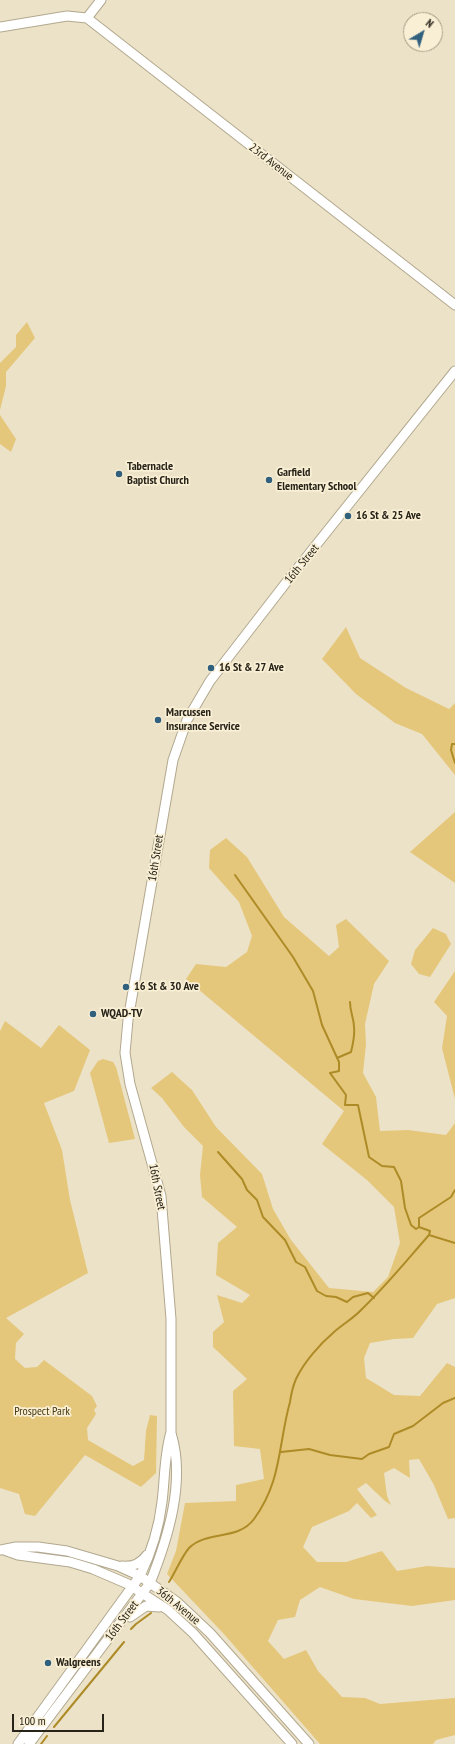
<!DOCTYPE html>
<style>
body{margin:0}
#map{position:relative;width:455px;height:1744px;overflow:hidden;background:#ece2c7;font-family:"PT Sans Narrow",sans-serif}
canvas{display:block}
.north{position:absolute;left:403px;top:12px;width:40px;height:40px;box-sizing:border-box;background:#f9efd4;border:1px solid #a59d89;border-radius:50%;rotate:38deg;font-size:11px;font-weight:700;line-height:16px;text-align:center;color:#272319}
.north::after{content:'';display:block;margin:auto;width:14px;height:18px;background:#30607e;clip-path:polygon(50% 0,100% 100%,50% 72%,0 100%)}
.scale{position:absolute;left:12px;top:1714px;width:92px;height:18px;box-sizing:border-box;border:2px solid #272319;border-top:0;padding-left:5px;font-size:12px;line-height:14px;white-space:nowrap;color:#272319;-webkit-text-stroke:3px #f9efd4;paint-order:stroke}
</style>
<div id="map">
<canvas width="455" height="1744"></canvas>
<div class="north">N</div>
<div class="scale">100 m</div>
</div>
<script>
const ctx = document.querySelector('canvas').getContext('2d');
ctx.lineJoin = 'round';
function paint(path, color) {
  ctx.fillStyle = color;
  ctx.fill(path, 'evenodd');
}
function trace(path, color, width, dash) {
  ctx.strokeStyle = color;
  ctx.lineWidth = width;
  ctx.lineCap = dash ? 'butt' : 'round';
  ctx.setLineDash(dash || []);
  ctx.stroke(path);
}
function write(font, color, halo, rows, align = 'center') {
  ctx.font = font + ' "PT Sans Narrow",sans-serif';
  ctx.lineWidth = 3.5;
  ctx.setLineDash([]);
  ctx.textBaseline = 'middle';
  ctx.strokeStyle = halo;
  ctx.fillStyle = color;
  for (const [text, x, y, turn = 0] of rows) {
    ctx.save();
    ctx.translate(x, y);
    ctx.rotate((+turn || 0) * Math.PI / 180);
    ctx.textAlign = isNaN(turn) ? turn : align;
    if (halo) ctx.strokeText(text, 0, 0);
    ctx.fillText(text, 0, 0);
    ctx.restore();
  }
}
paint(new Path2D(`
 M27,322L35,338L6,372V386L0,410V363L16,347V335Z
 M0,415L16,439L11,452L0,444Z
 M346,627L360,658L406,688L449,709L455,703V775L422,734L395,723L356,694L322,659Z
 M455,812V883L410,852Z
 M226,838L247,857L284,917L329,956L339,947L336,925L346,919L389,961L374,984L365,1024L366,1044L363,1073L376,1097L380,1131L408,1130L446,1135L455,1123V1298L437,1304L413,1338L394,1339L370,1343L364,1358L366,1378L394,1395L420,1396L447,1363L455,1367V1518L448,1519L434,1485L419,1459L409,1460L410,1478L394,1468L384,1473L387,1496L391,1505L385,1501L366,1483L357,1489L377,1515L371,1518L357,1503L349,1511L312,1527L303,1547L317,1562H346L382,1551L397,1571L427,1566L455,1568V1600L412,1606L354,1599L320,1587L300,1600L295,1617L278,1620L268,1641L284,1659L306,1650L318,1671L342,1697L365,1698L380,1704L455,1698V1735L436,1740L433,1744H320L223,1633L167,1574L176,1551L185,1503L236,1501V1485L264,1479L260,1449L234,1446L233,1391L247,1379L213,1347V1332L224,1322L217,1295L242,1303L250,1295L216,1275L218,1243L237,1227L202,1197L200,1175L203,1146L184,1127L162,1098L151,1088L172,1072L192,1090L216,1127L262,1174L273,1209L291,1240L329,1288L373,1292L388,1277L400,1243L394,1207L367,1180L322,1144L344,1111L186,979L196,964L226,967L247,952L252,936L239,902L209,868L210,850Z
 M433,928L446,934L451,944L430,977L419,974L411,964L415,950Z
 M455,971V1099L442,1048L447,1016L434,1002Z
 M5,1021L41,1048L59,1025L90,1050L74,1091L44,1103L62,1150L70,1200L88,1273L6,1318L24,1334L16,1343L15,1359L25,1368L37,1367L44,1360L92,1396L97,1406L94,1410L96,1414L87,1428L88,1440L133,1466L144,1460L146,1431L150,1415L157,1416L156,1473L141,1487L85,1455L35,1516L25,1514L19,1494L0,1488V1031Z
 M103,1059L113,1062L116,1067L135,1139L109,1143L90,1073L98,1061Z`), '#e5c77b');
trace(new Path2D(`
 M455,744H452L451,750L455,763
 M235,875L293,957L313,991L322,1025L339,1062V1071L330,1073L346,1095L345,1105H358L369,1157L382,1166L394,1167L401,1181L405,1208L411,1225L416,1229L419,1227
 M337,1058L351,1052C353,1044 355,1035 354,1027C354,1018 350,1013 350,1002
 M218,1152L242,1179L247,1190L257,1200L263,1217L285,1240L296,1262L305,1267L317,1291L326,1296L336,1297L347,1302L353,1297L368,1293L374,1298
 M429,1235L455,1243
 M281,1452L309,1449L330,1455L362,1459L369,1454L389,1447L394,1434L413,1426L443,1403L455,1398
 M169,1582C175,1573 182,1556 189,1548C207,1530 238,1541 254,1519C282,1481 278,1445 290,1402C291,1395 293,1386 296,1379C304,1362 320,1344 334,1332C343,1324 354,1318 362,1309C386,1286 407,1260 429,1235L430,1231L419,1227V1218L451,1197L455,1190
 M131,1629L136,1624L151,1613
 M54,1727L124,1642
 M41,1744L47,1736`), '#ad8b27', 2);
const secondary = new Path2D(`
 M87,18L455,305
 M87,18L101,0
 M0,27L67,16L87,18
 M0,1550L16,1547H38L67,1551L118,1566L140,1576L177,1602L210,1633L309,1744
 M4,1550L18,1555L70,1562L93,1569L128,1584L168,1610L193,1633L292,1744
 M122,1566C133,1567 140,1564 147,1555
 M130,1617L146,1606L159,1607
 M18,1744L140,1576C151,1553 159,1528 162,1502C165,1478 164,1456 171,1432V1319L161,1196L130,1084L125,1053L128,1020L173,760L187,720L210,681L285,584L455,371
 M29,1744L150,1583C168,1538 186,1481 171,1433`);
trace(secondary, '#b2a88f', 11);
trace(secondary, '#fff', 9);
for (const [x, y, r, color] of [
 [119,474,4,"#30607e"],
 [269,480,4,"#30607e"],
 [348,516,4,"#30607e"],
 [211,668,4,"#30607e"],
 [158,720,4,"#30607e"],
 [126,987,4,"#30607e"],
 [93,1014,4,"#30607e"],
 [48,1663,4,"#30607e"]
]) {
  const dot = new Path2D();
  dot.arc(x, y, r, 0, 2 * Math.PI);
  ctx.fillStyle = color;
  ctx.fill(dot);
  trace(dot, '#f9efd4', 1.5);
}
write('12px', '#272319', '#f9efd4', [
 ["23rd Avenue",271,162,38],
 ["16th Street",302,564,-51],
 ["16th Street",156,858,-81],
 ["16th Street",157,1187,79],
 ["36th Avenue",178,1606,39],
 ["16th Street",122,1621,-53]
]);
write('bold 12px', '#272319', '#f9efd4', [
 ["Tabernacle",127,467],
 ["Baptist Church",127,481],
 ["Garfield",277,473],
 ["Elementary School",277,487],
 ["16 St & 25 Ave",356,516],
 ["16 St & 27 Ave",219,668],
 ["Marcussen",166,713],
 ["Insurance Service",166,727],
 ["16 St & 30 Ave",134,987],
 ["WQAD-TV",101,1014],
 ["Walgreens",56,1663]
], 'left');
write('12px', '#46380f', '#f9efd4', [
 ["Prospect Park",42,1412]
]);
</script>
